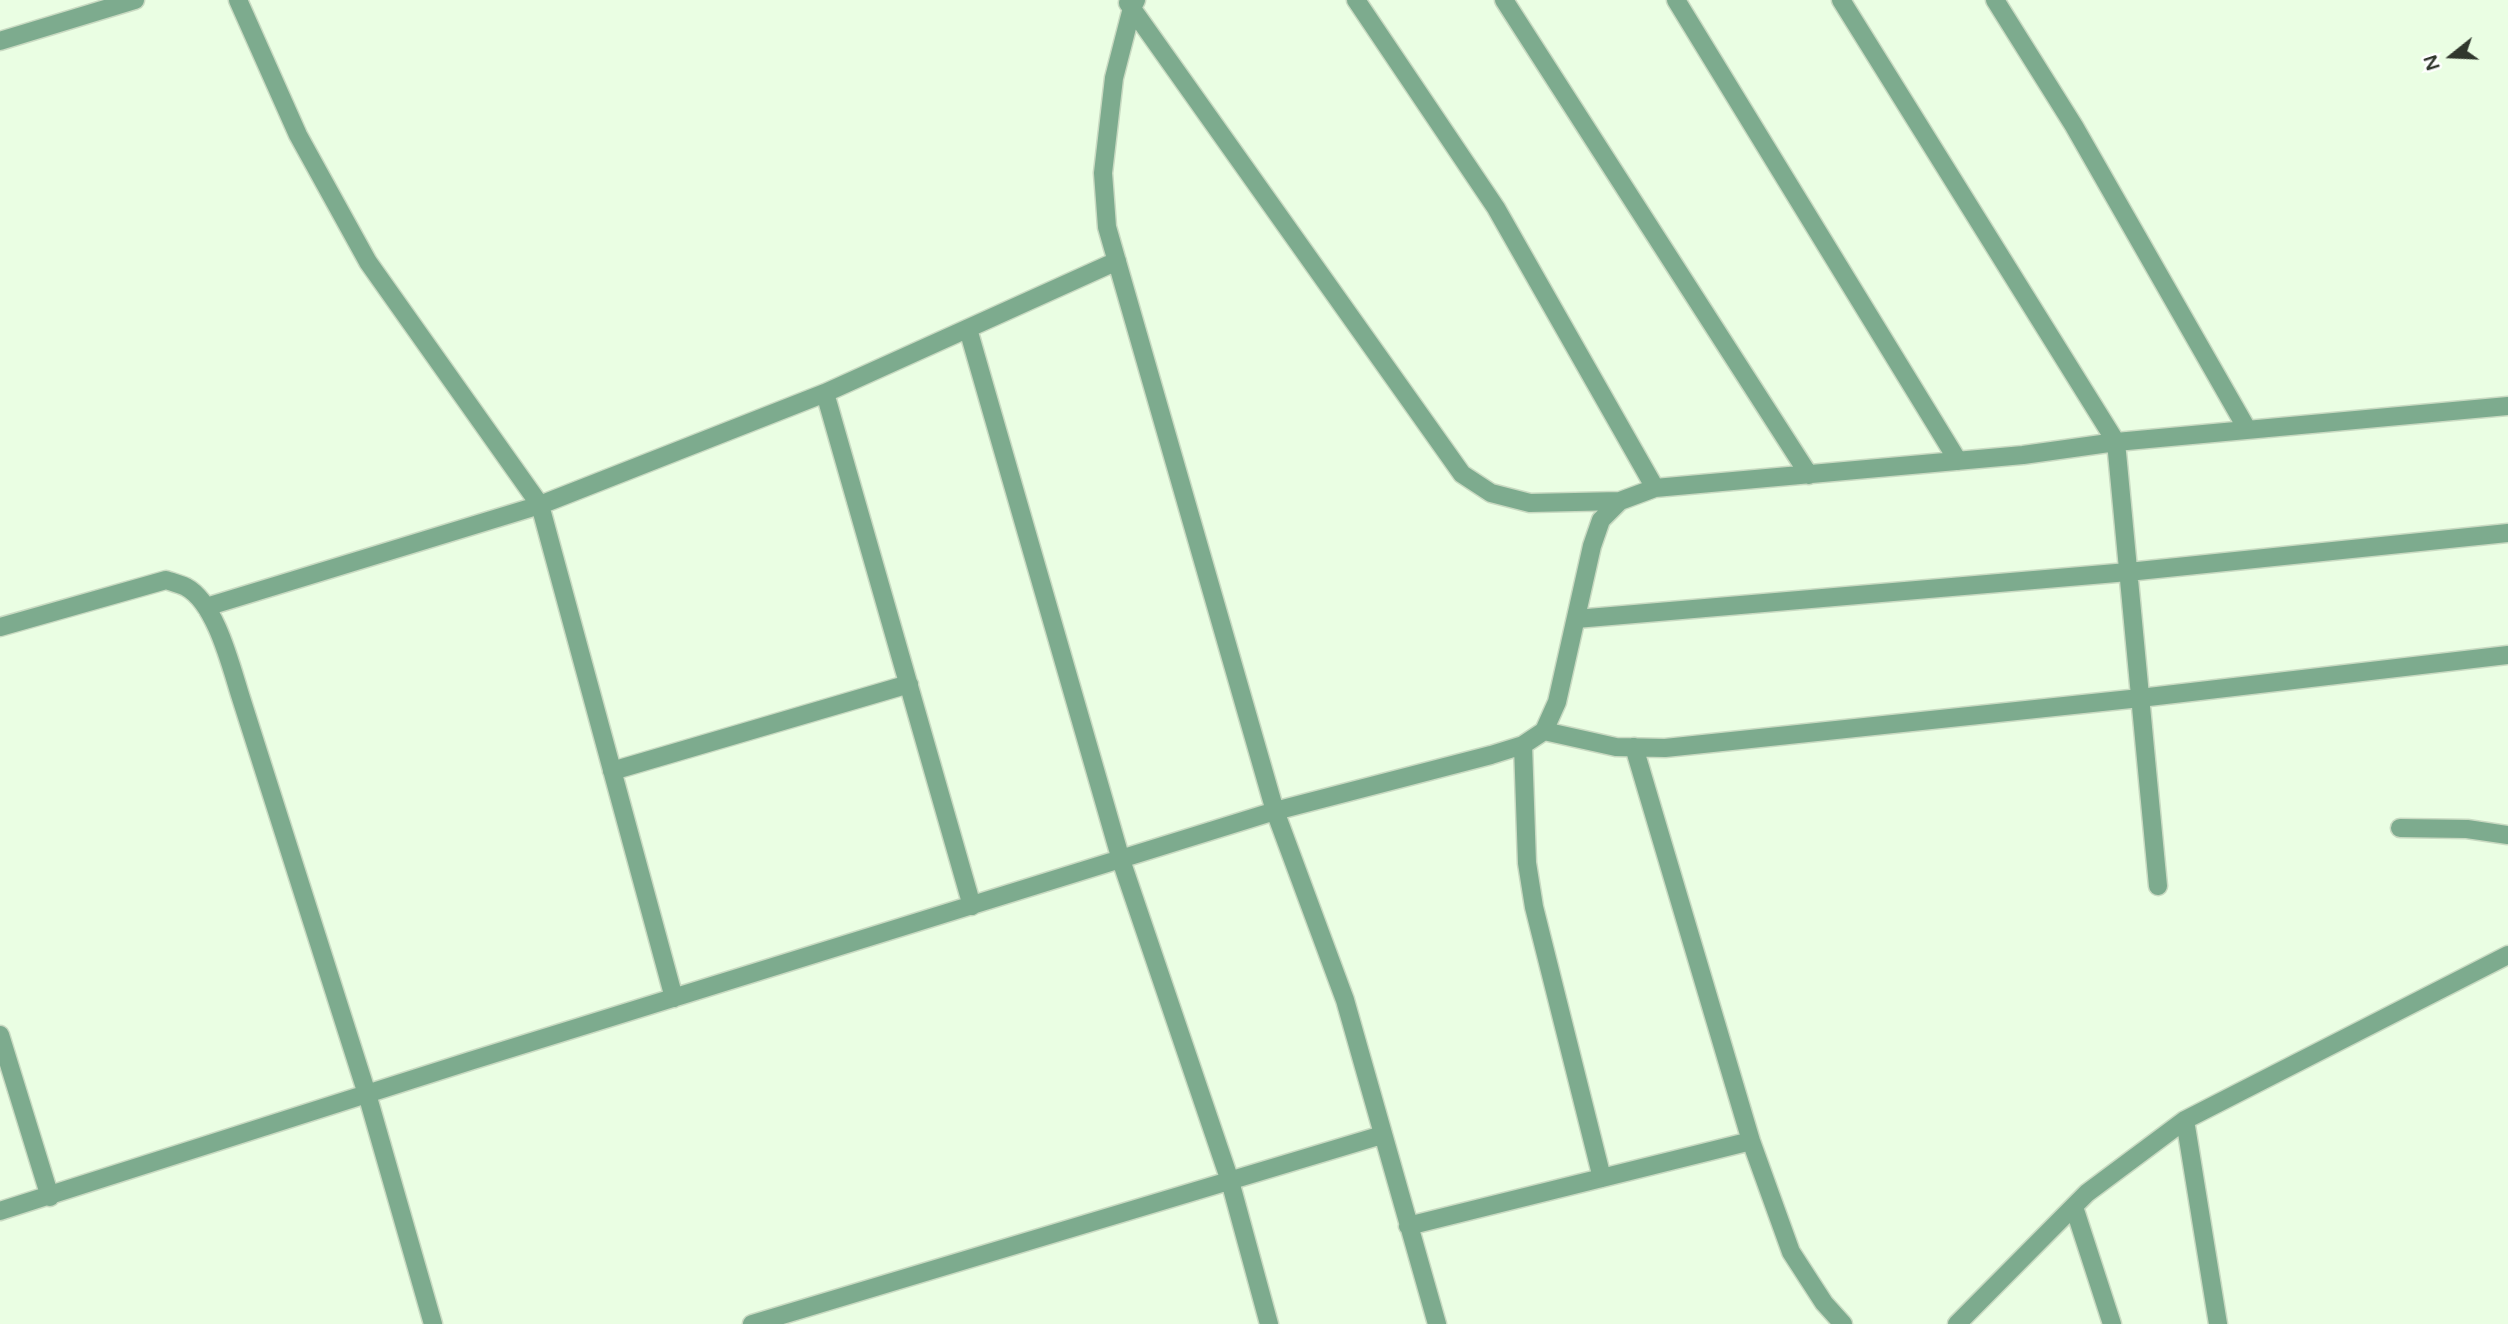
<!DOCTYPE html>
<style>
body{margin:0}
#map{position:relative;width:2508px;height:1324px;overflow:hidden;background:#eafee3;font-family:"Varela Round",sans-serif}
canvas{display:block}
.north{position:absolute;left:2417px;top:21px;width:70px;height:70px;-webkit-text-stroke:5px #fff;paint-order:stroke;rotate:252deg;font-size:19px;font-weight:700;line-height:28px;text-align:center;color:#30372d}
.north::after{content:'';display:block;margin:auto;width:24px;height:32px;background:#30372d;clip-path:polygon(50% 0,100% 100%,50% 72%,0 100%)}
</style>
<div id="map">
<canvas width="2508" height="1324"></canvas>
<div class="north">N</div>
</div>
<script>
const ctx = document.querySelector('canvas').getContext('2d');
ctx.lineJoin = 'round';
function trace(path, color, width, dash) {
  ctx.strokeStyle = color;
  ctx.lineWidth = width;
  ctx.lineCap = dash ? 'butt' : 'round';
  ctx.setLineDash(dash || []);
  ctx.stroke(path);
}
const minor = new Path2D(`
 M238,0L298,135L368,262L540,505L674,998
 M1136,0L1132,8L1114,78L1103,173L1107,227L1275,811L1345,1000L1437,1324
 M1356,0L1496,208L1655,488
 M1504,0L1809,475
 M1676,0L1958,461
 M1841,0L2116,442L2158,886
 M1995,0L2074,126L2247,429
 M1128,3L1462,474L1491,493L1530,503L1620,501
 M0,41L135,0
 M968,329L1121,860L1230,1181L1269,1324
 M825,393L972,906
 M206,607L540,505L825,393L1117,261
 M1576,619L2128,572L2508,533
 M0,627L166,580C172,582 180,584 186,587C216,603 231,667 241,698L367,1094L433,1324
 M1544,731L1616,747L1665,748L2140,698L2508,655
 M1523,745L1527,863L1534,907L1602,1178
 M1634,747L1751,1141L1791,1252L1824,1303L1843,1324
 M612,771L909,684
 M2400,828L2467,829L2508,835
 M0,1035L50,1197
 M2185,1120L2218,1324
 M2074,1207L2112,1324
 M0,1211L470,1061L1275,811L1491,755L1523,745L1544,731L1557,702L1592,546L1601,520L1620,501L1655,488L2023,455L2116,442L2508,406
 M1408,1226L1751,1141
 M752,1324L1382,1135
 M1957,1324L2087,1193L2185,1120L2508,955`);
trace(minor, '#c9dac2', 21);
trace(minor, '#7dab8e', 18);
</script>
